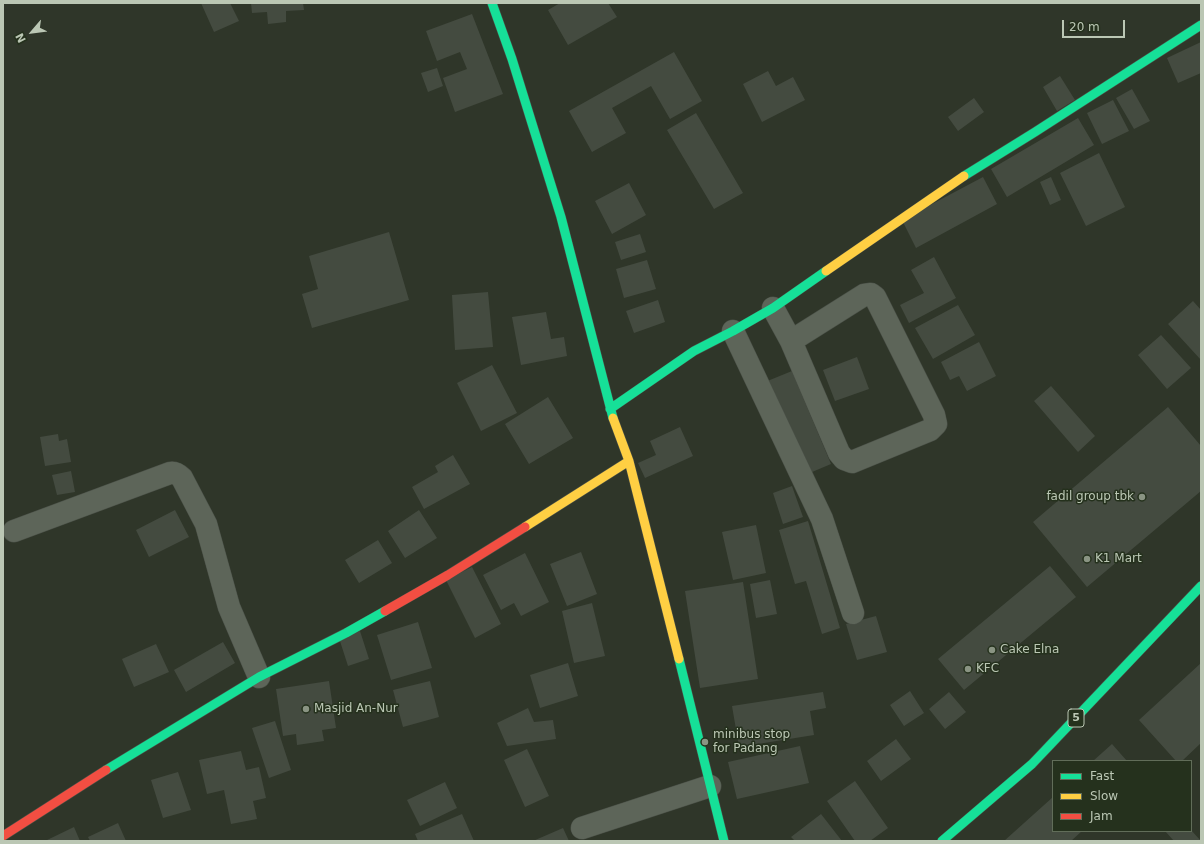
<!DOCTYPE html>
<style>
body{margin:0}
#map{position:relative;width:1204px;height:844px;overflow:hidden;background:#2f3629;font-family:"DejaVu Sans",sans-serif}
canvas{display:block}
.frame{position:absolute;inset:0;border:4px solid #bbc7b4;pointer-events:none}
.legend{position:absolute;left:1052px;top:760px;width:140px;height:72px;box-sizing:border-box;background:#25311d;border:1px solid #616d59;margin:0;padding:5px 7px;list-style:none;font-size:12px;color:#bbc7b4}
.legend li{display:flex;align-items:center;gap:8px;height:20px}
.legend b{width:20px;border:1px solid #616d59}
.north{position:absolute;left:12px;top:12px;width:40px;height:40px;-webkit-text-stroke:3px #25311d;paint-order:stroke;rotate:242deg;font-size:11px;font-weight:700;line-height:16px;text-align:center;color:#bbc7b4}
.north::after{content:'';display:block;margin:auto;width:14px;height:18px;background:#bbc7b4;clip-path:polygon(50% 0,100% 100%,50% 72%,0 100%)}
.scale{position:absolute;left:1062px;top:20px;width:63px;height:18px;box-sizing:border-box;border:2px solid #bbc7b4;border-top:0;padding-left:5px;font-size:12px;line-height:14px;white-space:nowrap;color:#bbc7b4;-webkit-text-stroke:3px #25311d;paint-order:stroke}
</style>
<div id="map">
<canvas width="1204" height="844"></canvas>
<div class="frame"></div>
<ul class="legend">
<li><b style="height:5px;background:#16e098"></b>Fast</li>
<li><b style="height:5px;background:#ffcf43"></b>Slow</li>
<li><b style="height:5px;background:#f24e42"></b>Jam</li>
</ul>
<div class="north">N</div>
<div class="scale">20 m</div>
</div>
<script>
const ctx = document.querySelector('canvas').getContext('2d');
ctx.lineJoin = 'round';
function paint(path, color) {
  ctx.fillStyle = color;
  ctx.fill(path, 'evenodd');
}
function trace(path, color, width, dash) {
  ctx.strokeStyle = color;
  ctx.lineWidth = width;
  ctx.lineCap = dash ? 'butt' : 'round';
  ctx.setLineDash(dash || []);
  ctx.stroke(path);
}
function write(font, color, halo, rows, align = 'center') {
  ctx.font = font + ' "DejaVu Sans",sans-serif';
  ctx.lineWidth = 3;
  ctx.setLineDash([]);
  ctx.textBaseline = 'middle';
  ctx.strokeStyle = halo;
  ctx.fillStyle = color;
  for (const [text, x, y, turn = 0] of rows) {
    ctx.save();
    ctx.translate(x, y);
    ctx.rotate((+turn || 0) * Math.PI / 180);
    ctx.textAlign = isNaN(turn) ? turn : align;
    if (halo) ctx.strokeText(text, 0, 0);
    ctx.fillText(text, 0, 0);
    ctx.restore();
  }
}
paint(new Path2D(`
 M201,3H230L239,21L214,32Z
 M251,3H303L304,10L286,11V22L268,24L267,12L252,13Z
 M560,3H608L617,17L568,45L548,10Z
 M472,14L503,94L455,112L443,78L467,69L460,52L437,61L426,31Z
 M1201,42V73L1178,83L1167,58Z
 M674,52L702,101L670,119L651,86L612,108L626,133L592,152L569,111Z
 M437,68L443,86L428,92L421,73Z
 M768,71L776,86L793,77L805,100L762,122L743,84Z
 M1060,76L1075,100L1057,111L1043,87Z
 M1132,89L1150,121L1134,129L1116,98Z
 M974,98L984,112L958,131L948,117Z
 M1113,100L1129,131L1102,144L1087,113Z
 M696,113L743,193L714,209L667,130Z
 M1078,118L1094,145L1007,197L991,169Z
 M1099,153L1125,207L1086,226L1060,173Z
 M983,177L997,204L916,248L902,220Z
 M1051,177L1061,200L1050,205L1040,182Z
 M629,183L646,215L612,234L595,201Z
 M389,232L409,300L312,328L302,294L318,289L309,256Z
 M640,234L646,252L621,260L615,242Z
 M934,257L956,298L909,323L900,305L924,293L911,270Z
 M647,260L656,289L624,298L616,269Z
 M488,292L493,347L455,350L452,295Z
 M658,300L665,322L634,333L626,311Z
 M1193,301L1201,310V360L1168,324Z
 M958,305L975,335L933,359L915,328Z
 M546,312L551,339L564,337L567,356L521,365L512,317Z
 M1161,335L1191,368L1167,389L1138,355Z
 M979,342L996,376L967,391L959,376L950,380L941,362Z
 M857,357L869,389L835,401L823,370Z
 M492,365L517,413L481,431L457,383Z
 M792,371L831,464L805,475L765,382Z
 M1051,386L1095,436L1078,452L1034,401Z
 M548,397L573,438L529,464L505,424Z
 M1168,407L1201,446V491L1087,587L1033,522Z
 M680,427L693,456L645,478L638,463L656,455L650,441Z
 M58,434L59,441L67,439L71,462L45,466L40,437Z
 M453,455L470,484L424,509L412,487L438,472L435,466Z
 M71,471L75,492L57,495L52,475Z
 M792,486L803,517L783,524L773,493Z
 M175,510L189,537L149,557L136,530Z
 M419,510L437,538L405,558L388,531Z
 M808,521L840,628L822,634L806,581L795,584L779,530Z
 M756,525L766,573L733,580L722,532Z
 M378,540L392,563L359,583L345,560Z
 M581,552L597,594L567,606L550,564Z
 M525,553L549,602L521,616L514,603L501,610L483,575Z
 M1050,566L1076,597L964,690L938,659Z
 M472,567L501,624L475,638L446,580Z
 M770,580L777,614L756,618L750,584Z
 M743,582L758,679L700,688L685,591Z
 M592,603L605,656L574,663L562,611Z
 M876,616L887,652L857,660L846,624Z
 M418,622L432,668L391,680L377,635Z
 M360,631L369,659L348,666L339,638Z
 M223,642L235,663L186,692L174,670Z
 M156,644L169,672L134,687L122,659Z
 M568,663L578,696L540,708L530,675Z
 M1201,663V743L1182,761H1176L1139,720Z
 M329,681L336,728L322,730L324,741L297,745L296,734L283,736L276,689Z
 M430,681L439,717L403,727L393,690Z
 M910,691L924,713L904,726L890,705Z
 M823,692L826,708L810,711L814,735L739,747L732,706Z
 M949,692L966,712L945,729L929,709Z
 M528,708L534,722L553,720L556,739L507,746L497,723Z
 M275,721L291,770L269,778L252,728Z
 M896,739L911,759L881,781L867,761Z
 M1112,744L1127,761H1093Z
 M800,746L809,783L737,799L728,762Z
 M527,749L549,796L525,807L504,760Z
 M241,751L246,770L259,767L266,798L253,801L257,819L231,824L224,790L207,794L199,760Z
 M178,772L191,810L163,818L151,780Z
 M855,781L888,828L870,841H855L827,801Z
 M445,782L457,808L420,826L407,800Z
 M1053,797V831H1082L1071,841H1004Z
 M462,814L474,841H418L415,834Z
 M821,814L842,841H795L791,837Z
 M118,823L126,841H90L88,837Z
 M74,827L80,841H45Z
 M563,828L569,841H533Z
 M1191,830L1201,841H1174L1165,831H1191Z`), '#444b40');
const street = new Path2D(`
 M773,308L791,341L839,453L844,459L852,462L930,430L936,424L934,415L875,297L871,294L864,295L791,341
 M733,331L822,519L853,613
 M14,531L170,473C175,472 178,474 182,478L206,524L229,607L259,677
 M582,828L710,786`);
const fast = new Path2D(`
 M492,3L512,59L561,217L613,418
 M964,176L1035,132L1201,25
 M610,409L694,351L733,331L773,308L826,271
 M679,659L724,841
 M106,770L259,677L346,633L385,611
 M942,841L1032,764L1201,586`);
const slow = new Path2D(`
 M826,271L964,176
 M613,418L629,461L679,659
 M525,527L629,461`);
const jam = new Path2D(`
 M385,611L448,575L525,527
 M3,836L106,770`);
trace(street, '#4b5148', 23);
trace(fast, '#4b5148', 10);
trace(slow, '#4b5148', 10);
trace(jam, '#4b5148', 10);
trace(street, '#5d6559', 22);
trace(fast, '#16e098', 9);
trace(slow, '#ffcf43', 9);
trace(jam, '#f24e42', 9);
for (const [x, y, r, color] of [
 [1142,497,4,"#8a9483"],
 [1087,559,4,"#8a9483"],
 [992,650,4,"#8a9483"],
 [968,669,4,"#8a9483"],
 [306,709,4,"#8a9483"],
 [705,742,4,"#8a9483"]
]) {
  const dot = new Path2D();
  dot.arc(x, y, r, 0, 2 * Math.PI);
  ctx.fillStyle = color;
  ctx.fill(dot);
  trace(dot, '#25311d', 1.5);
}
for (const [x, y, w] of [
 [1076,718,16]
]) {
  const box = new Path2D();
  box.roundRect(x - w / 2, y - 9, w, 18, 3);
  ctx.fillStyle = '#25311d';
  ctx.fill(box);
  trace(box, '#bbc7b4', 1);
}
write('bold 11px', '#bbc7b4', null, [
 ["5",1076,718]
]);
write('12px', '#bbc7b4', '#25311d', [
 ["fadil group tbk",1134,497,"right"],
 ["K1 Mart",1095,559],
 ["Cake Elna",1000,650],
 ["KFC",976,669],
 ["Masjid An-Nur",314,709],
 ["minibus stop",713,735],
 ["for Padang",713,749]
], 'left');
</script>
